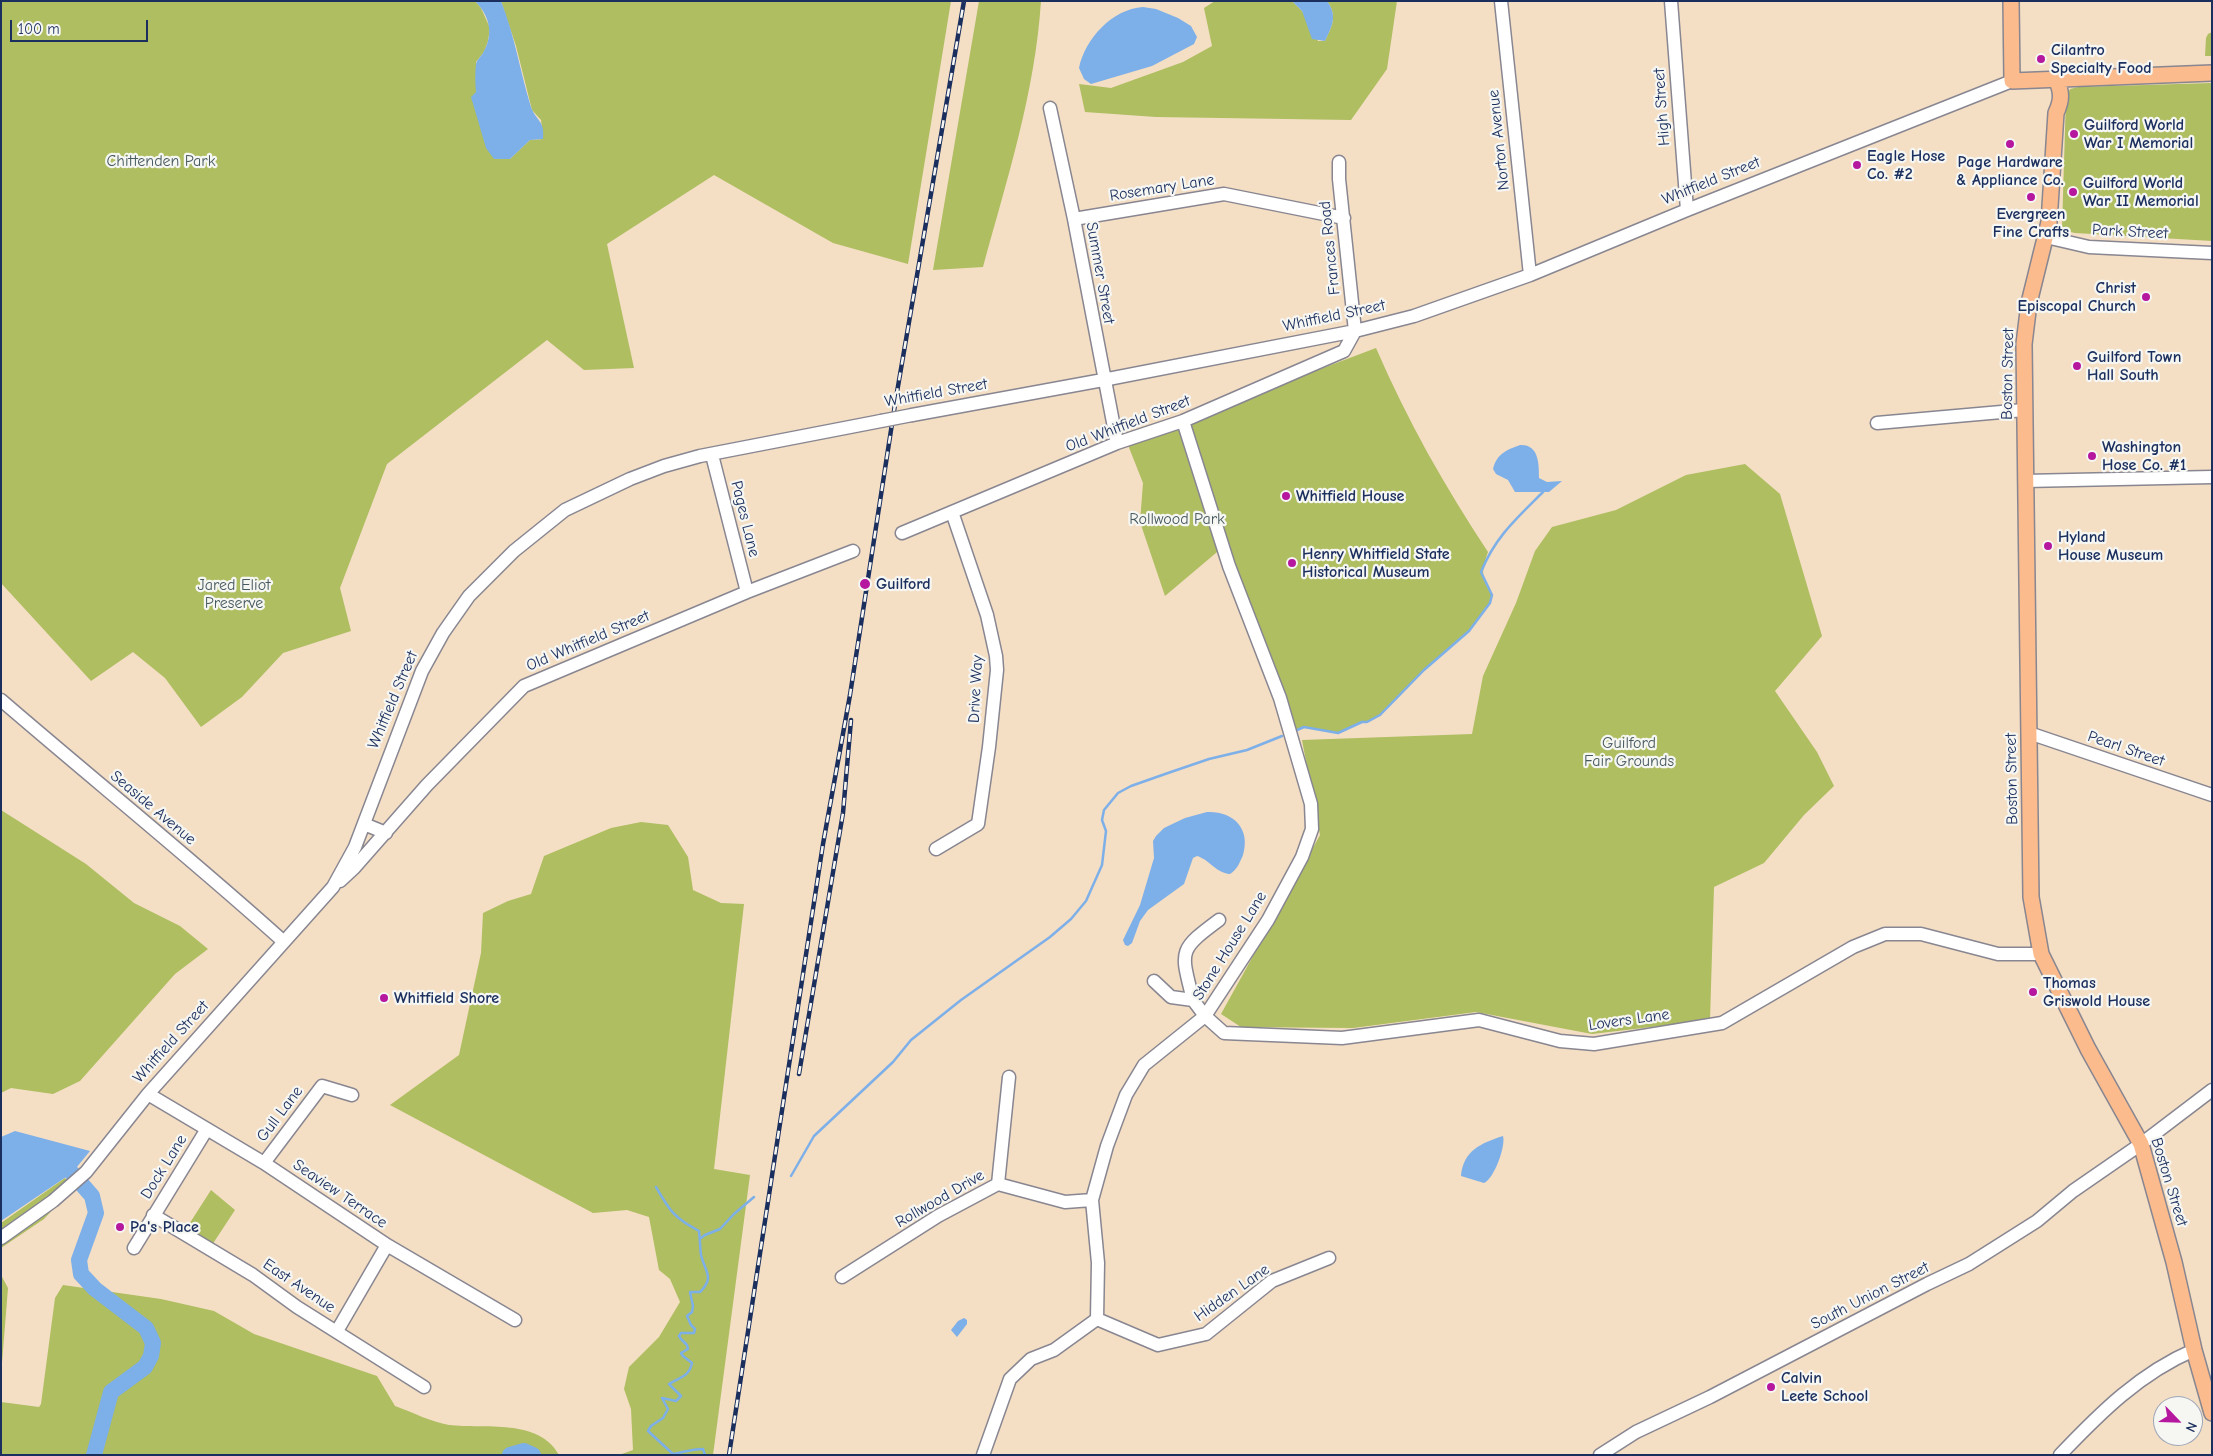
<!DOCTYPE html>
<style>
body{margin:0}
#map{position:relative;width:2213px;height:1456px;overflow:hidden;background:#f4dec4;font-family:"Comic Neue",sans-serif}
canvas{display:block}
.frame{position:absolute;inset:0;border:2px solid #1b2f5e;pointer-events:none}
.north{position:absolute;left:2153px;top:1396px;width:50px;height:50px;box-sizing:border-box;background:#f6f6f2;border:1px solid #9ea6b7;border-radius:50%;rotate:114deg;font-size:14px;font-weight:700;line-height:20px;text-align:center;color:#1b2f5e}
.north::after{content:'';display:block;margin:auto;width:18px;height:22px;background:#b5179e;clip-path:polygon(50% 0,100% 100%,50% 72%,0 100%)}
.scale{position:absolute;left:10px;top:20px;width:138px;height:22px;box-sizing:border-box;border:2px solid #1b2f5e;border-top:0;padding-left:6px;font-size:15px;line-height:18px;white-space:nowrap;color:#1b2f5e;-webkit-text-stroke:4px #f6f6f2;paint-order:stroke}
</style>
<div id="map">
<canvas width="2213" height="1456"></canvas>
<div class="frame"></div>
<div class="north">N</div>
<div class="scale">100 m</div>
</div>
<script>
const ctx = document.querySelector('canvas').getContext('2d');
ctx.lineJoin = 'round';
function paint(path, color) {
  ctx.fillStyle = color;
  ctx.fill(path, 'evenodd');
}
function trace(path, color, width, dash) {
  ctx.strokeStyle = color;
  ctx.lineWidth = width;
  ctx.lineCap = dash ? 'butt' : 'round';
  ctx.setLineDash(dash || []);
  ctx.stroke(path);
}
function write(font, color, halo, rows, align = 'center') {
  ctx.font = font + ' "Comic Neue",sans-serif';
  ctx.lineWidth = 4.5;
  ctx.setLineDash([]);
  ctx.textBaseline = 'middle';
  ctx.strokeStyle = halo;
  ctx.fillStyle = color;
  for (const [text, x, y, turn = 0] of rows) {
    ctx.save();
    ctx.translate(x, y);
    ctx.rotate((+turn || 0) * Math.PI / 180);
    ctx.textAlign = isNaN(turn) ? turn : align;
    if (halo) ctx.strokeText(text, 0, 0);
    ctx.fillText(text, 0, 0);
    ctx.restore();
  }
}
paint(new Path2D(`
 M1,1H475L481,8L490,28L488,41L484,52L476,62V92L510,159L530,140L543,139L541,120L532,110L516,46L501,1H951L908,264L833,243L714,175L607,244L634,368L584,370L547,340L387,464L340,588L351,631L283,653L242,697L201,727L165,678L133,652L91,681L1,583Z
 M979,1H1041C1035,93 1007,179 983,267L933,270Z
 M1215,1H1292L1302,11L1318,41H1325C1332,26 1338,16 1327,1H1397L1387,69L1351,120L1156,117L1085,112L1079,84L1111,88L1183,62L1212,46L1204,8Z
 M2212,32V56H2205L2206,38L2208,34Z
 M2212,83V241L2075,233L2066,231L2062,228L2066,97L2070,89L2078,87Z
 M1376,348C1407,420 1445,487 1488,552C1481,572 1481,578 1492,595L1490,603L1469,631L1424,670L1380,715L1367,722H1361L1338,733L1304,727L1290,733L1223,547L1165,596L1140,522L1143,483L1126,440L1183,421Z
 M1745,464L1780,494L1822,636L1775,691L1817,752L1834,786L1804,815L1764,863L1714,887L1710,1020L1592,1034L1476,1012L1353,1028L1241,1027L1221,1014L1320,835L1302,740L1472,734L1483,676L1516,603L1535,551L1552,527L1616,510L1686,475Z
 M1,810L86,864L134,903L180,926L208,949L175,974L80,1081L53,1094L11,1088L1,1093Z
 M641,822L668,825L688,857L693,890L721,903L744,904L714,1169L750,1175L713,1455H619L633,1450L631,1409L624,1389L629,1367L659,1337L680,1302L670,1279L659,1270L649,1217L627,1210L593,1213L390,1105L459,1055L481,953L483,913L508,901L531,894L544,856L611,828Z
 M65,1178L73,1188L44,1219L1,1248V1223Z
 M211,1190L235,1210L212,1245L186,1229Z
 M1,1275L8,1288L1,1375Z
 M63,1285L161,1299L214,1311L254,1334L377,1376L395,1406C412,1412 431,1422 449,1425C484,1429 539,1418 559,1455H1V1402L39,1407L41,1404L55,1298Z`), '#aebe60');
paint(new Path2D(`
 M475,1H501C515,36 520,72 531,107C536,121 545,120 543,139L530,140L510,159H494L486,148L471,97L476,92C475,83 475,73 476,64C477,59 482,56 484,51C494,33 489,15 475,1Z
 M1292,1H1327C1338,16 1332,26 1325,41L1312,39L1302,11Z
 M1143,7L1156,9L1178,18L1191,26L1197,37L1194,44L1152,66L1091,84L1084,79L1079,68C1085,39 1112,9 1143,7Z
 M1520,445C1539,444 1539,464 1539,478L1547,482L1562,481L1549,492H1515L1508,480L1496,474L1493,469C1497,453 1507,450 1520,445Z
 M1207,812C1233,811 1251,828 1243,855C1240,862 1237,870 1230,874C1216,873 1210,860 1197,856L1193,858L1184,884L1148,910L1140,921L1132,943L1128,946L1125,945L1123,940L1140,905L1154,858L1153,841L1156,836L1164,828L1185,818Z
 M15,1131L90,1151L72,1173L1,1221V1137Z
 M1503,1136C1506,1146 1494,1179 1484,1183L1461,1176C1463,1151 1481,1143 1503,1136Z
 M964,1318L967,1320V1324L957,1337L951,1330L958,1321Z`), '#7dafe9');
trace(new Path2D(`
 M1297,730L1304,727L1338,733L1362,722H1367L1380,715L1424,670L1469,631L1490,603L1492,595L1481,572C1495,537 1517,518 1543,492
 M791,1176L814,1136L893,1062L911,1040L961,1000L1050,937L1071,919L1086,901L1102,865L1106,831L1102,820L1104,810L1118,793L1131,786L1168,773L1209,759L1247,750L1282,736
 M656,1187C670,1211 674,1218 699,1231C700,1239 700,1247 701,1255C705,1272 715,1277 700,1292H690L693,1306L692,1312L687,1316L691,1325L695,1329L694,1333H681L679,1336L681,1339L687,1345L688,1349L681,1353L683,1356L692,1363C689,1377 680,1377 669,1384L681,1396L676,1401L662,1398L668,1409L663,1418L651,1426L648,1431L673,1454C684,1452 692,1449 703,1449L705,1455
 M701,1238L705,1235L720,1229L734,1214L754,1197`), '#7dafe9', 2.5);
trace(new Path2D(`
 M72,1173L92,1196L96,1213L79,1260L81,1274L95,1289L146,1328L153,1343L151,1356L145,1367L111,1392L94,1455
 M510,1455L524,1451L533,1455`), '#7dafe9', 16);
const minor = new Path2D(`
 M1501,1L1530,275
 M1671,1L1687,210
 M1050,108L1074,219L1117,443
 M1074,219L1224,194L1344,218
 M2046,237L2089,247L2212,253
 M912,415L1103,380L1355,331L1414,316L1530,275L1687,210L2012,81
 M1877,423L2024,410
 M712,455L747,592
 M2025,481L2212,477
 M902,533L1117,443L1183,421L1344,351L1355,331L1339,179V162
 M1,700C95,781 192,859 284,942
 M2029,733L2212,795
 M364,824L386,833
 M936,849L978,824L989,747L997,670L996,656L987,615L952,512
 M340,881L354,868L427,785L524,686L747,592L853,551
 M1154,981L1171,997L1193,1000L1205,1016L1224,1033L1342,1038L1479,1020L1560,1041L1594,1044L1722,1023L1853,947L1885,934H1921L1998,954H2041
 M1193,1000C1181,951 1177,951 1219,920
 M148,1094L264,1163L387,1245L515,1320
 M264,1163L322,1086L352,1095
 M998,1184L1009,1077
 M153,1215L253,1275L297,1307L424,1387
 M1,1238L53,1201L86,1172L148,1094L333,887L355,847L422,671L443,633L469,596L514,551L565,510L630,479L664,466L700,456L881,421
 M134,1248L207,1129
 M842,1277L938,1216L998,1184L1065,1202L1092,1200
 M1097,1319L1158,1345L1206,1334L1272,1281L1329,1258
 M337,1331L387,1245
 M983,1455L1010,1379L1031,1359L1054,1350L1097,1319L1098,1263L1092,1200L1107,1146L1126,1095L1144,1065L1205,1016L1268,920L1302,857L1312,829L1311,804L1280,698L1229,566L1183,421
 M1600,1455L1636,1432L1710,1397L1927,1284L1969,1264L2037,1221L2073,1191L2141,1144L2212,1090
 M2060,1455C2100,1413 2140,1373 2194,1350`);
const major = new Path2D(`
 M2011,1L2012,81L2212,73
 M2056,79C2062,92 2062,100 2056,113L2049,222L2029,303L2024,344L2031,897L2041,954L2088,1049L2141,1144L2174,1262L2194,1350L2212,1413`);
trace(minor, '#888691', 15);
trace(major, '#888691', 18);
trace(minor, '#fff', 12);
trace(major, '#fbbb8d', 15);
const rail = new Path2D(`
 M799,1074L843,813L851,720
 M729,1455L823,844L850,695L896,398L964,1`);
trace(rail, '#1b2f5e', 4.5);
trace(rail, '#f6f6f2', 2.5, [8]);
const minorBridge = new Path2D(`
 M881,421L912,415`);
trace(minorBridge, '#888691', 15, []);
trace(minorBridge, '#fff', 12);
for (const [x, y, r, color] of [
 [2041,59,5,"#b5179e"],
 [2074,134,5,"#b5179e"],
 [2010,144,5,"#b5179e"],
 [1857,165,5,"#b5179e"],
 [2073,192,5,"#b5179e"],
 [2031,197,5,"#b5179e"],
 [2146,297,5,"#b5179e"],
 [2077,366,5,"#b5179e"],
 [2092,456,5,"#b5179e"],
 [1286,496,5,"#b5179e"],
 [2048,546,5,"#b5179e"],
 [1292,563,5,"#b5179e"],
 [865,584,6,"#b5179e"],
 [2033,992,5,"#b5179e"],
 [384,998,5,"#b5179e"],
 [120,1227,5,"#b5179e"],
 [1771,1387,5,"#b5179e"]
]) {
  const dot = new Path2D();
  dot.arc(x, y, r, 0, 2 * Math.PI);
  ctx.fillStyle = color;
  ctx.fill(dot);
  trace(dot, '#f6f6f2', 2);
}
write('bold 16px', '#1b2f5e', '#f6f6f2', [
 ["Cilantro",2051,50],
 ["Specialty Food",2051,68],
 ["Guilford World",2084,125],
 ["War I Memorial",2084,143],
 ["Eagle Hose",1867,156],
 ["Co. #2",1867,174],
 ["Page Hardware",2010,162,"center"],
 ["& Appliance Co.",2010,180,"center"],
 ["Guilford World",2083,183],
 ["War II Memorial",2083,201],
 ["Evergreen",2031,214,"center"],
 ["Fine Crafts",2031,232,"center"],
 ["Christ",2136,288,"right"],
 ["Episcopal Church",2136,306,"right"],
 ["Guilford Town",2087,357],
 ["Hall South",2087,375],
 ["Washington",2102,447],
 ["Hose Co. #1",2102,465],
 ["Whitfield House",1296,496],
 ["Hyland",2058,537],
 ["House Museum",2058,555],
 ["Henry Whitfield State",1302,554],
 ["Historical Museum",1302,572],
 ["Guilford",876,584],
 ["Thomas",2043,983],
 ["Griswold House",2043,1001],
 ["Whitfield Shore",394,998],
 ["Pa's Place",130,1227],
 ["Calvin",1781,1378],
 ["Leete School",1781,1396]
], 'left');
write('16px', '#1b2f5e', '#f6f6f2', [
 ["High Street",1662,107,-94],
 ["Norton Avenue",1499,140,-96],
 ["Whitfield Street",1711,181,-22],
 ["Rosemary Lane",1162,188,-9],
 ["Park Street",2130,232,3],
 ["Frances Road",1330,248,-96],
 ["Summer Street",1100,273,80],
 ["Whitfield Street",1334,316,-12],
 ["Boston Street",2008,374,-89],
 ["Whitfield Street",936,393,-10],
 ["Old Whitfield Street",1128,424,-21],
 ["Pages Lane",745,519,76],
 ["Old Whitfield Street",588,641,-23],
 ["Drive Way",976,689,-87],
 ["Whitfield Street",393,700,-67],
 ["Pearl Street",2126,749,19],
 ["Boston Street",2012,779,-91],
 ["Seaside Avenue",153,808,40],
 ["Stone House Lane",1230,946,-58],
 ["Lovers Lane",1629,1020,-8],
 ["Whitfield Street",171,1042,-48],
 ["Gull Lane",280,1114,-53],
 ["Dock Lane",164,1167,-58],
 ["Boston Street",2169,1182,73],
 ["Seaview Terrace",340,1194,34],
 ["Rollwood Drive",940,1199,-30],
 ["East Avenue",299,1286,34],
 ["Hidden Lane",1232,1293,-35],
 ["South Union Street",1870,1296,-27]
]);
write('16px', '#475a5f', '#f6f6f2', [
 ["Chittenden Park",161,161],
 ["Rollwood Park",1177,519],
 ["Jared Eliot",234,585],
 ["Preserve",234,603],
 ["Guilford",1629,743],
 ["Fair Grounds",1629,761]
]);
</script>
